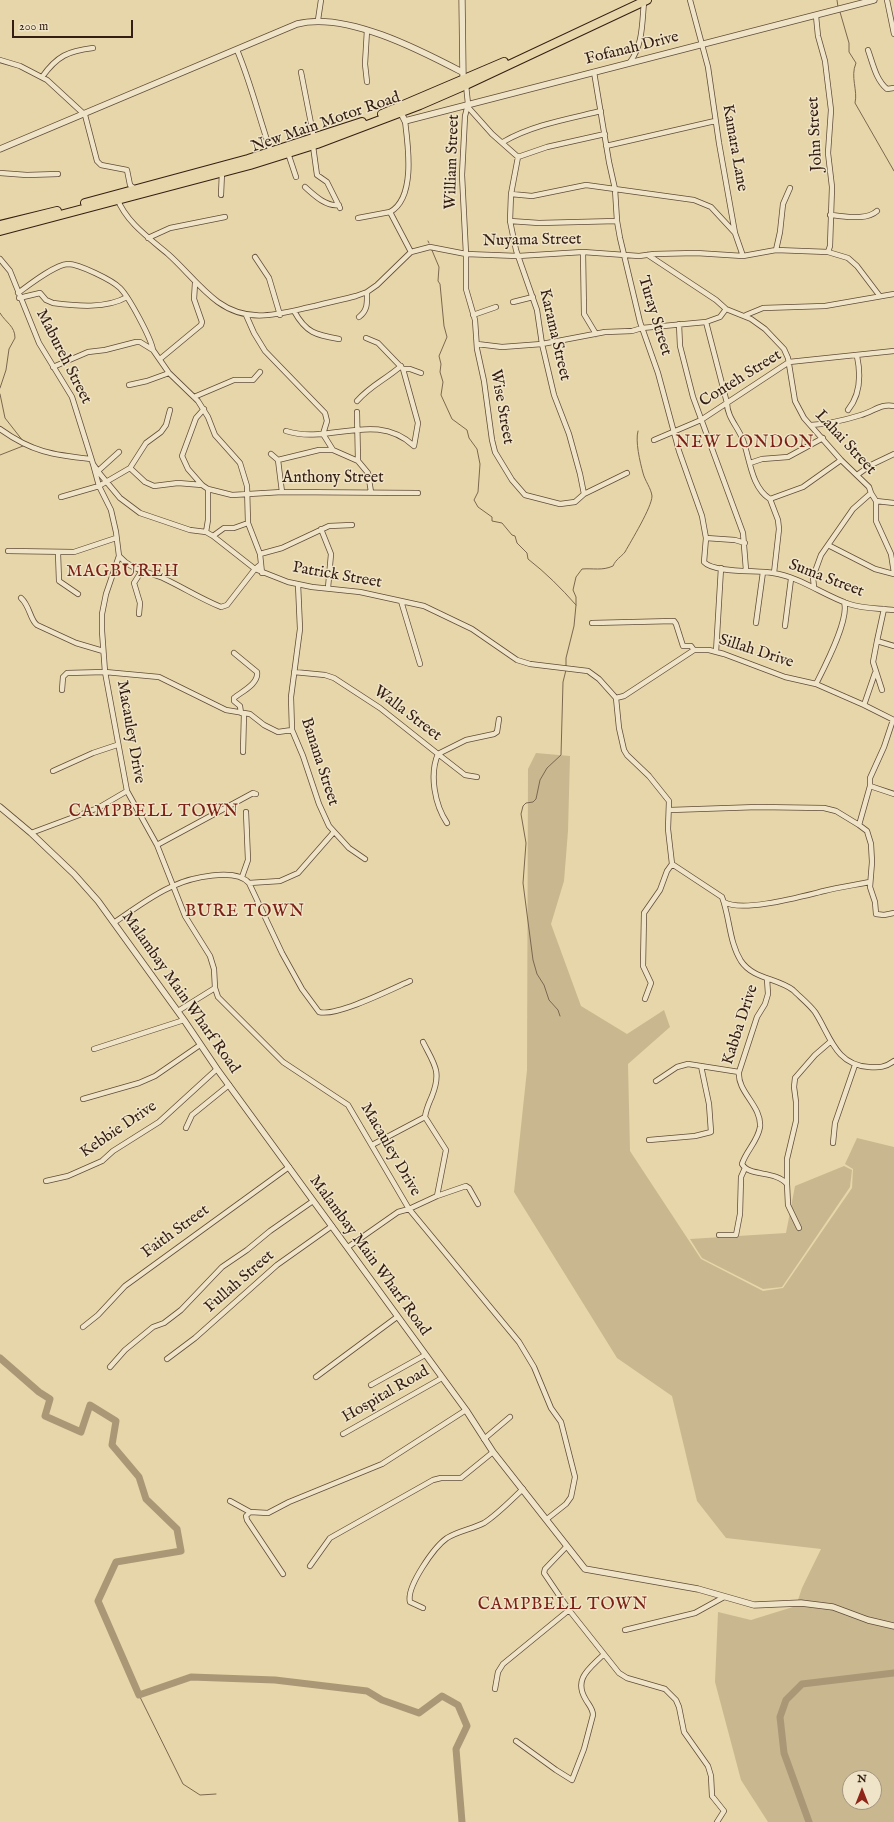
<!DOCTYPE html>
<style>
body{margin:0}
#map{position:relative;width:894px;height:1822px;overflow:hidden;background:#e7d6a9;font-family:"IM FELL English",serif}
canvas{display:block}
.north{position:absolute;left:842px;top:1770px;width:40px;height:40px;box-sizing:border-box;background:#efe4c7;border:1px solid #a4957f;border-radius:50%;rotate:0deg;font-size:11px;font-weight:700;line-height:16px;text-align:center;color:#341e14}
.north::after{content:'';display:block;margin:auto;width:14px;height:18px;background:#8f2418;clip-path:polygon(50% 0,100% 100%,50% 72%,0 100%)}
.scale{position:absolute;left:12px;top:20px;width:121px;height:18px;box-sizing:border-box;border:2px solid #341e14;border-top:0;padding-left:5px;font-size:12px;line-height:14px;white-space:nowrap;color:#341e14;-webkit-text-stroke:3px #efe4c7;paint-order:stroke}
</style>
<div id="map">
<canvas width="894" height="1822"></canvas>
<div class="north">N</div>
<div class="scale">200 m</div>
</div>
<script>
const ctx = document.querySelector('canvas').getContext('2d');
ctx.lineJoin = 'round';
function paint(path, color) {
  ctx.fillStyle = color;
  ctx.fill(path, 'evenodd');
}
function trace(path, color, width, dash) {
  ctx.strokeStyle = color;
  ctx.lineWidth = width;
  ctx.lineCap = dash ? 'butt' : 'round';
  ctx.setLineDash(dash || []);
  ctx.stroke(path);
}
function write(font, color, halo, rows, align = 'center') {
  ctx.font = font + ' "IM FELL English",serif';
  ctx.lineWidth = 3;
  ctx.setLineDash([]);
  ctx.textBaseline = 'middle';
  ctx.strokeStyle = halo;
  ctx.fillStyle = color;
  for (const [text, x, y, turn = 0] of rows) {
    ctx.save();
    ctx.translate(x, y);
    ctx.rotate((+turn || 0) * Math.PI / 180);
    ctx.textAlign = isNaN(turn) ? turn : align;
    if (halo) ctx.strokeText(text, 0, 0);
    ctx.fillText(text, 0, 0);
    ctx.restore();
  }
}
paint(new Path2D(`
 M536,753L570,756L568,831L564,881L551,924L581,1006L627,1034L664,1010L670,1027L628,1064L630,1151L701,1259L763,1291L783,1288L852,1188L853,1169L845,1164L857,1138L894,1147V1822H768L741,1780L715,1682L718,1612L751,1620L796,1606L802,1588L821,1549L726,1538L697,1501L672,1396L617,1358L514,1192L527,1070L528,769ZM850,1778H874V1802H850Z
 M844,1166L852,1170L850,1187L782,1287L763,1289L702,1258L690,1239L786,1233L795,1186Z`), '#c9b790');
trace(new Path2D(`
 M837,0L838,7
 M840,12L849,43V52L856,63C850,77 858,90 855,103L894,171
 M428,241L429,243
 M431,248L439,267L438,281L440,284L444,326L447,337L439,356L441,364L440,372L443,382L441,395L452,419L467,430L469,438L477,449L480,464L478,492L474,500L478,507L492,517V521L502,523L512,535L515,536L517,543L527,553L528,559C546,573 561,588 576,605
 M0,313C6,323 15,326 15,338L9,349L6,370L0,388
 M0,394L5,418L23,441
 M0,455L23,446
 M566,667V658L574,626L576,605V597L573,590L576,577L582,569C593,568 602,571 613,566C616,559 621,557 625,552C631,541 652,507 652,496C651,488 645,481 643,473C640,462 635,441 638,431
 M560,1016L558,1010L549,1000L544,985L537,974L533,960L523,883L526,843L521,814L523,806L526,803L533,802L536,799L540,780L547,768L561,755L563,682L566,670
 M139,1695L183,1784L200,1795L216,1794`), '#7b674f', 1);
trace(new Path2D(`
 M0,1358L39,1392L50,1399L45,1416L81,1432L90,1405L116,1421L112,1445L139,1477L146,1499L177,1529L181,1551L116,1562L98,1601L139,1695L191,1677L275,1680L367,1691L382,1700L419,1713L442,1696L458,1705L467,1726L456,1749L462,1822
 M809,1822L784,1753L780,1717L786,1700L802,1684L894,1673`), '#aa9776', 7);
const minor = new Path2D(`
 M690,0L708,67L719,143L735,233L743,256
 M887,0L894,34
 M816,16L818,36L825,61L831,110L828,153L832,187L830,246L828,252
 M318,20L321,0
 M367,30L365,64L367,82
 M237,50C251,83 259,118 271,152
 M868,50C873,64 876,80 887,89L894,88
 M0,60L20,66L47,80L85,115L97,161L101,165L127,170L130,185L135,189
 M630,62C643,45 642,23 644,2
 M301,72L314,139
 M594,72L609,162L615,189L617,221L620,238L640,322L658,373L679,451L702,516L706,538L704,562C714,573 757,570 773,573C800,577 823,595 849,604C864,609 879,608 894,610
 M42,77C57,56 68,51 93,48
 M466,85L468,104L465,116L462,175L466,254V289L475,320L477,349L484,381L492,440L495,452L512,480L525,495L560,504L575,502L584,494L627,473
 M467,106L492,134L518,157L511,194L532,196L586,185L694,200L711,207L735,233
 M405,121C408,145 416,198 390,212L411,252
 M503,142C532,125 568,119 601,111
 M313,146L317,175L327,182L340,208
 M606,146L715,121
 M288,153L296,177
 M518,157L547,147L605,134
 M0,173L27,175L58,174
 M305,187C314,195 326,207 339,205
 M511,194L510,221L516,250L537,310L542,344L554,395L569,434L580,474L584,494
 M221,195L222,172
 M117,198C126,222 149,238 168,254C185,269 199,288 218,302C250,325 281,313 315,306C329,302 342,300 356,296L367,292L377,285L411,252L430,247L466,254L518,256L583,252L639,256L654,254L696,253L743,256L776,250L828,252L848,258L857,266L879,295
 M830,215C845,216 866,221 877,211
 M358,218L390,212
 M510,221L539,223L617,221
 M148,238L170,228L225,217
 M776,250L780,232L783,204L790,188
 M583,252L584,314L596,334
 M648,255L716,300L726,309L751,319L765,329L784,349L788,358L795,401L804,418L841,460L869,487L871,493L853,509L821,555L813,577L814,587
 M255,257L269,278L280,315
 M0,259L10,271L39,343L72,397L93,464L100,474L120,498L140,513L190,530L206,532L213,536L255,569L227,605L221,607C201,599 184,588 165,579C148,571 132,571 119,556
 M18,293C29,285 54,265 68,264C79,264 112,280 120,288C129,297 151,338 153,350
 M19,298L40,293L46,300L53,303C77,306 106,309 127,297
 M513,302L533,297
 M294,311C306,333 316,335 339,339
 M246,315L254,333L265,351L325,413L327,421L323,434L333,450L358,461
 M473,315L496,307
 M746,315L763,308L825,306L894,294
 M359,317C368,310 367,303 367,292
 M706,322L727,403C727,417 738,427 743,440C750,459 751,487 770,499
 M679,324L680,346L693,397L743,533L746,570
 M477,344L502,347L542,344L605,332L632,331L642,328L706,322L720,317L726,309
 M160,359L201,325L202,322L194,299L195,283
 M53,367L88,352L105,350L136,342H140L153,350L169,373L198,401L208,417L215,435L240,463L247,486L248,523L260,554L262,573
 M403,369H410L421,373
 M129,385L147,381L169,373
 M194,397L234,380H253L260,372
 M357,401C371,385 385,380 401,366
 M204,409L196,418L182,456L188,469L202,485L208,489L232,495L282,492L418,493
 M848,410C861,394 861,375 857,356
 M357,412L358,461L368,473L371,492
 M811,425C828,424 845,420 861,415C873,412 881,403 894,406
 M0,429C32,452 53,455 91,459
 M286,431C330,445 375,410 414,446L418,423L403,369L378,343L366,338
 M654,440L701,420L789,362L894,351
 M271,454L278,460L319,450H333
 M278,460L282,492
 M750,463L762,459L788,457L823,438
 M93,464L99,486L111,510L116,532L119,556L106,594L102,614V631L105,672L127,791L157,845L185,916L210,956L214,969L215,988L218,997L283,1062L348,1105L409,1209L519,1342L534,1367L551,1408L561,1422L575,1477L571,1497L566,1504L547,1519
 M130,468L145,482L154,486L178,483L202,485
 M98,471L119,452
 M857,475L871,465L894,454
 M871,493L876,501V521L891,554L894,573
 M61,497L99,486L130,468L146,443L161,432L166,425L170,410
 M770,499L803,487L841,460
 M770,499L778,520L779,529L774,573
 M876,501L894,503
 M321,529L331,554L328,588
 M206,532L208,520V489
 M213,536L224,528H234L248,523
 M706,538L735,540L745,543
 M828,545L875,569L894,574
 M8,551L74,552L116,538
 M58,553L59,581L78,594
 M260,554L282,548L329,526L352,525
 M261,564L255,569L288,582L312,587L360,592L424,606L472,629L517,660L530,664L588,671L599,679L616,698
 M298,584L300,629L291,697L292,730L303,756L319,804L329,826L349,848L365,859
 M21,598C30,606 30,620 37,625L76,643L103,651
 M401,601L420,664
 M884,609L877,641L894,646
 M139,614L140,603L134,583L141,572
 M592,623L674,621L676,624L683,646H691L694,650
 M756,623L763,572
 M785,626L791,579
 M877,641L873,662L882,690
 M716,652L721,568
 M234,653L257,672C259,684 241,692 234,698V701L240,706L241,713
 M294,672L325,675L334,678L380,708L438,754C429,775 435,805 447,823
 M816,684C824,668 850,619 844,602
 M62,690L63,677L67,673L105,672L159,677L226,710L250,714L264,725L278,732L292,730
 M616,698L619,728L624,750L627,755L649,776L669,801L668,829L672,864L722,897C730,918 729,942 741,961C753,979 777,978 793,990C800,997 809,1004 815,1012C830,1035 835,1065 869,1067C879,1068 886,1067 894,1061
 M616,698L624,696L694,650H709L724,654L785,677L816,684L864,705L894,720
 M864,705L875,673
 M893,720L884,747L870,778V786L859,825L867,831L871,844L872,862L870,887L875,902L876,914L884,915L894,913
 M243,752L244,713
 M53,771L93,753L117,745
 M477,777L465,775L438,754L466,740L494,734L497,732L499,719
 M870,786L894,794
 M670,810L758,807L824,808L836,811L859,825
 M31,833L98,808L127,791
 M157,845L253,793L256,794
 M242,877L248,860L246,812
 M249,883L280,881L298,873L333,833
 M724,902C743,913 803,896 824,891C839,887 855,885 870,882
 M115,922C133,910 152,895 173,886C190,878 235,867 249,883L282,953L302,989L319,1012C336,1017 392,989 410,981
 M767,979L768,994L765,1004L757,1017L739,1072C737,1092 762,1106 760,1127C758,1141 746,1151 742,1164C749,1177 775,1170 787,1184L788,1205L799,1228
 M645,999L651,983L643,966L644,913L660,890L667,871L672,864
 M178,1011L215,988
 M94,1049L184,1020
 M656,1081L677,1067L688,1064L739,1072
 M83,1099L139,1083L155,1076L200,1045
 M186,1128L192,1115L229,1085
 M649,1140L695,1136L711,1132L709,1104L701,1066
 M833,1143L835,1123L855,1065
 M372,1145L425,1117
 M46,1181L68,1176L102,1161L113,1151L159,1122L217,1069
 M787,1184V1159L796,1121V1102L794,1087L795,1078L815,1055L830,1042
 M437,1196L466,1186L469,1188L478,1204
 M719,1235H736L740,1214L741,1177L745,1168
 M348,1247L398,1212L409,1209L437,1196L446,1150L425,1117C426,1109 429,1103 432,1096C442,1071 434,1064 423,1042
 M83,1327L98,1315L125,1286L289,1167
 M167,1359L195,1338L277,1265L332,1226
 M110,1367L125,1350L153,1327L164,1323L181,1310L222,1267L247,1250L270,1231L313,1201
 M316,1377L397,1317
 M371,1385L425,1355
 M343,1434L442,1378
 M484,1439L510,1417
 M230,1501L250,1512L268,1513L289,1502L382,1464L466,1410
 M250,1512L246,1516L247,1520L283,1574
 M310,1566L330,1538L433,1480L441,1478H461L493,1452
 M423,1608L410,1602C406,1587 434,1547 447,1538C458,1531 472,1529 484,1523C498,1514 511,1500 523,1489
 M569,1610L619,1673L627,1678L665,1689L676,1700L679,1707L684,1732L708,1766L711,1776L712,1796L724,1811L717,1822
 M625,1630L695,1613L724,1597
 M495,1689L498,1672L503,1664L569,1610L544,1573L545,1569L567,1546
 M516,1741L556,1770L572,1780L584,1749L593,1715C593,1709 589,1705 586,1700C573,1679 589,1669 603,1655`);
const tertiary = new Path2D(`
 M462,0L463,75
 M401,113L405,121L874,0
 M0,149L297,24C345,11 420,50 462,72
 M0,807L31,833L74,874L98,901L184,1020L217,1069L466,1410L493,1452L585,1569L698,1589L754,1605L801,1603L833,1607L868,1620L894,1626`);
const trunk = new Path2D(`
 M382,114L504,62
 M85,203L248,159L362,122
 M0,225L57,211
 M0,231L250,165L317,144L420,105L466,85L647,0`);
trace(minor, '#614c39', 6);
trace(tertiary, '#614c39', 7);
trace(trunk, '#341e14', 10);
trace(minor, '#efe4c7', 4.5);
trace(tertiary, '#efe4c7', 5.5);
trace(trunk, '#e7d6a9', 8);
write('16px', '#341e14', '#efe4c7', [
 ["Fofanah Drive",632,49,-14],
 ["New Main Motor Road",326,123,-19],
 ["John Street",816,134,-93],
 ["Kamara Lane",734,148,80],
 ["William Street",453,162,-88],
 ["Nuyama Street",532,241,-1],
 ["Turay Street",654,316,73],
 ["Karama Street",554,335,77],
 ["Mabureh Street",63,357,63],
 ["Conteh Street",741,379,-32],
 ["Wise Street",501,407,80],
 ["Lahai Street",845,443,47],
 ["Anthony Street",333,479],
 ["Patrick Street",337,576,10],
 ["Suma Street",826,579,21],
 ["Sillah Drive",756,652,18],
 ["Walla Street",407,714,37],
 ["Macauley Drive",130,732,80],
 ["Banana Street",319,762,72],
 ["Malambay Main Wharf Road",180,993,55],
 ["Kabba Drive",741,1025,-72],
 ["Kebbie Drive",119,1130,-34],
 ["Macauley Drive",390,1150,60],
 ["Faith Street",176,1232,-36],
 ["Malambay Main Wharf Road",369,1256,54],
 ["Fullah Street",240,1282,-41],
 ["Hospital Road",386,1395,-30]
]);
ctx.letterSpacing = '1px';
write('17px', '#7a1f14', '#efe4c7', [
 ["NEW LONDON",745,444],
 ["MAGBUREH",123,573],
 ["CAMPBELL TOWN",154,813],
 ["BURE TOWN",245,913],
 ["CAMPBELL TOWN",563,1606]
]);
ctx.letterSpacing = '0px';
</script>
